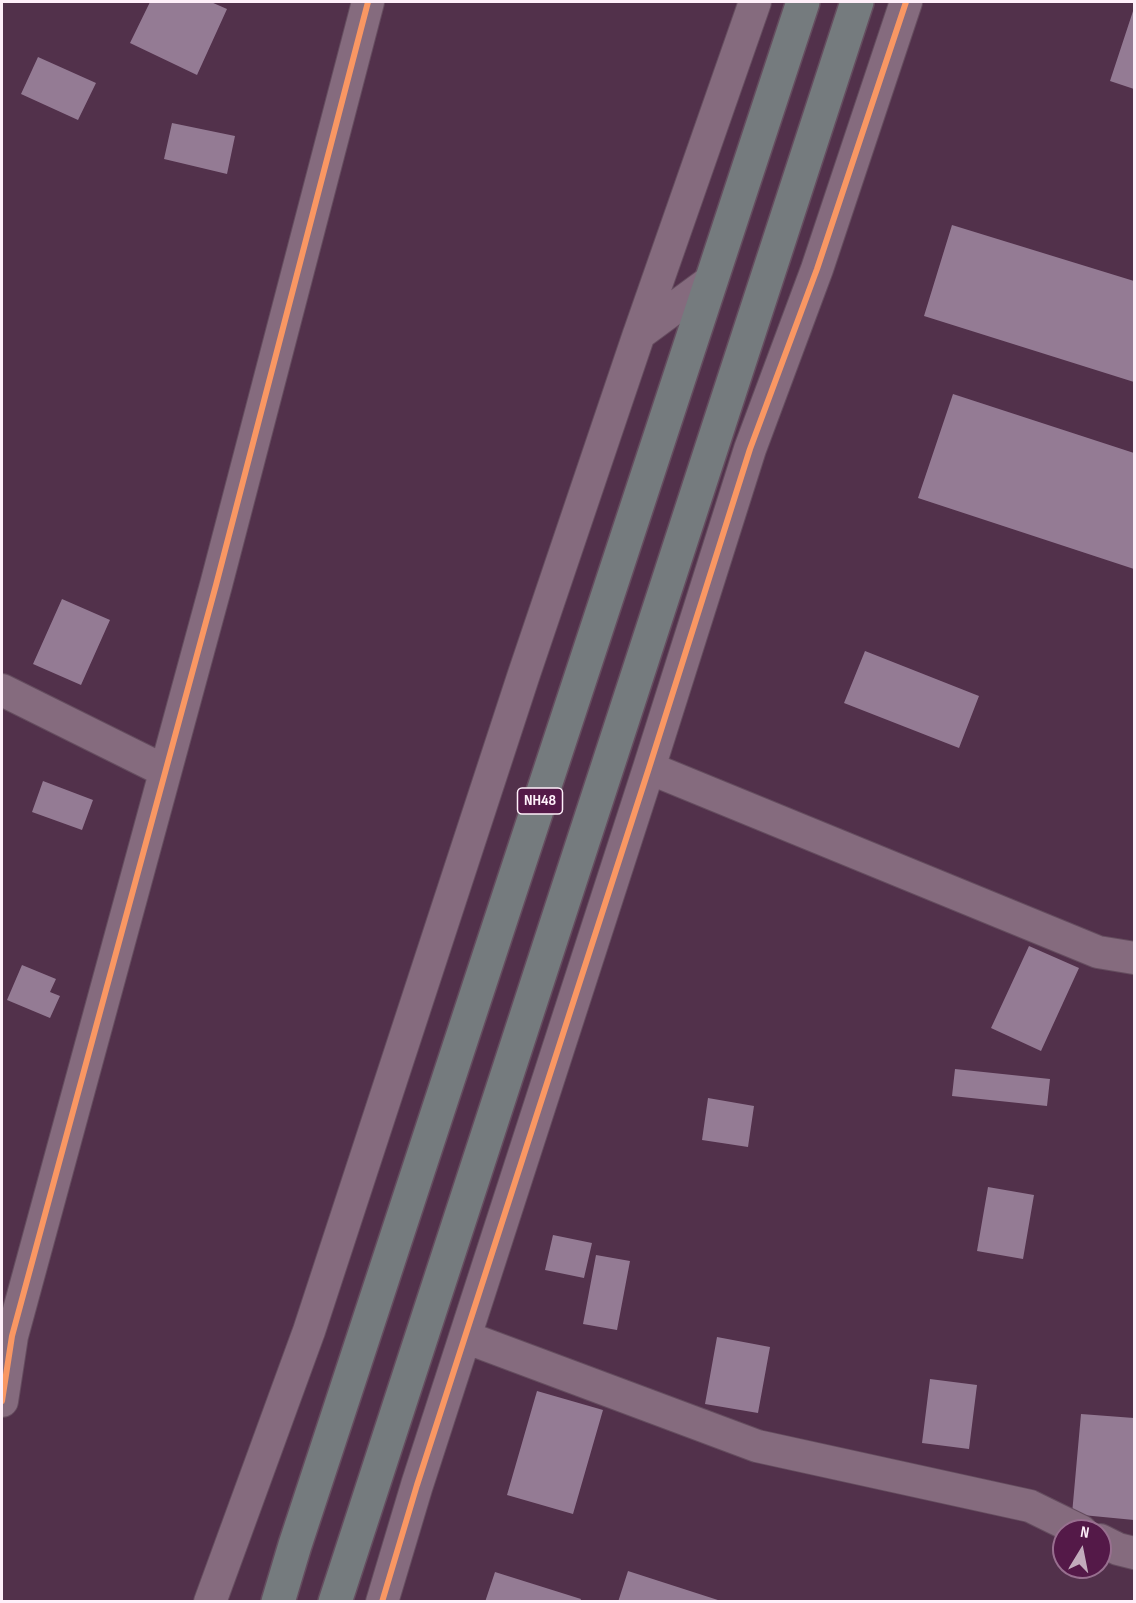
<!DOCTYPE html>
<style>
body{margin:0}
#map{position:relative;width:1136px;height:1603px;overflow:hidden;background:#52314b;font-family:"Sofia Sans Condensed",sans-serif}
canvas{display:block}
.frame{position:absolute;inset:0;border:3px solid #feeff9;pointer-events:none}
.north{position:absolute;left:1052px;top:1519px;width:60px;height:60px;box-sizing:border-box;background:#541948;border:2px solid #986f8f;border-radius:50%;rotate:10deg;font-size:16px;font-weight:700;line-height:24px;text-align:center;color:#feeff9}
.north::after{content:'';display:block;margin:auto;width:21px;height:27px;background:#c2acbc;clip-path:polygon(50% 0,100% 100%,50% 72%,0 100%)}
</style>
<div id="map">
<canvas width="1136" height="1603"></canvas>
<div class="frame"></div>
<div class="north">N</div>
</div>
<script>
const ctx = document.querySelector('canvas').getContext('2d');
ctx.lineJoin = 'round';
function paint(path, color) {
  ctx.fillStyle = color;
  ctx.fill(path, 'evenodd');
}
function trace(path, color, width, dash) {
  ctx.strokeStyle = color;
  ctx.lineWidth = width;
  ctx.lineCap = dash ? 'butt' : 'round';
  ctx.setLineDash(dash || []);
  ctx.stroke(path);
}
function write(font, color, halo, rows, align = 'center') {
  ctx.font = font + ' "Sofia Sans Condensed",sans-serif';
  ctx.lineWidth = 6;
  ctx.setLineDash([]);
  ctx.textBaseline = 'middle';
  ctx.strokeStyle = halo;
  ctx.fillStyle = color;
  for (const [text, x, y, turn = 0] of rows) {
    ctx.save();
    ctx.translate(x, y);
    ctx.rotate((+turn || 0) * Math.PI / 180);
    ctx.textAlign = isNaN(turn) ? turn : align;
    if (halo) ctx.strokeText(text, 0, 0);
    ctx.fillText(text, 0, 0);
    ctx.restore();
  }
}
paint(new Path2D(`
 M150,2H211L227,9L197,75L130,43Z
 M1134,8V89L1110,81Z
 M38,57L96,83L78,120L21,94Z
 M172,123L235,136L227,174L164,159Z
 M952,225L1134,281V382L924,316Z
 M953,394L1134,453V569L918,498Z
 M62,599L110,620L81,685L33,664Z
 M865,651L979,696L959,748L844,703Z
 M43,781L93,800L82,830L32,812Z
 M1029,946L1079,968L1041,1051L991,1028Z
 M22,965L56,979L50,992L60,996L50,1018L7,1000Z
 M955,1069L1050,1079L1047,1106L952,1096Z
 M708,1098L754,1106L748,1147L702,1140Z
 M988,1187L1034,1195L1023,1259L977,1251Z
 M553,1235L592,1243L584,1278L545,1270Z
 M596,1255L630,1261L617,1330L583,1324Z
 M717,1337L770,1347L758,1413L705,1404Z
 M930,1379L977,1385L969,1449L922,1443Z
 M537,1391L603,1410L573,1514L507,1495Z
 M1081,1414L1134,1418V1520L1072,1514Z
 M628,1571L721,1601V1602H618Z
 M495,1572L581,1599L580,1602H485Z`), '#947b94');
const minor = new Path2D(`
 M639,334L755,2
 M2,690L165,771
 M649,768L1098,952L1134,958
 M465,1337L757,1446L1030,1506L1081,1531
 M2,1401L12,1336L216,585L368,2
 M1100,1540L1118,1549L1134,1553
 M210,1602L309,1331L524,674L639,334L711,281
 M382,1602L417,1485L649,768L750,449L817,269L906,2`);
const highway = new Path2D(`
 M278,1602L295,1545L803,2
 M335,1602L857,2`);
trace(minor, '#654d5f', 34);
trace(highway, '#654d5f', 36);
trace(minor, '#856b7e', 32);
trace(highway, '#757b7e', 33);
trace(new Path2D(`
 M2,1401L12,1336L216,585L368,2
 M382,1602L417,1485L649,768L750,449L817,269L906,2`), '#f99763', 6);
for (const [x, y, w] of [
 [540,801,45]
]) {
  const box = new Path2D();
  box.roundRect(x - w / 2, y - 13, w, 26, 4.5);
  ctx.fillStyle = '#541948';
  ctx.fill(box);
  trace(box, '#feeff9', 1.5);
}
write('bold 16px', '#feeff9', null, [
 ["NH48",540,801]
]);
</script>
